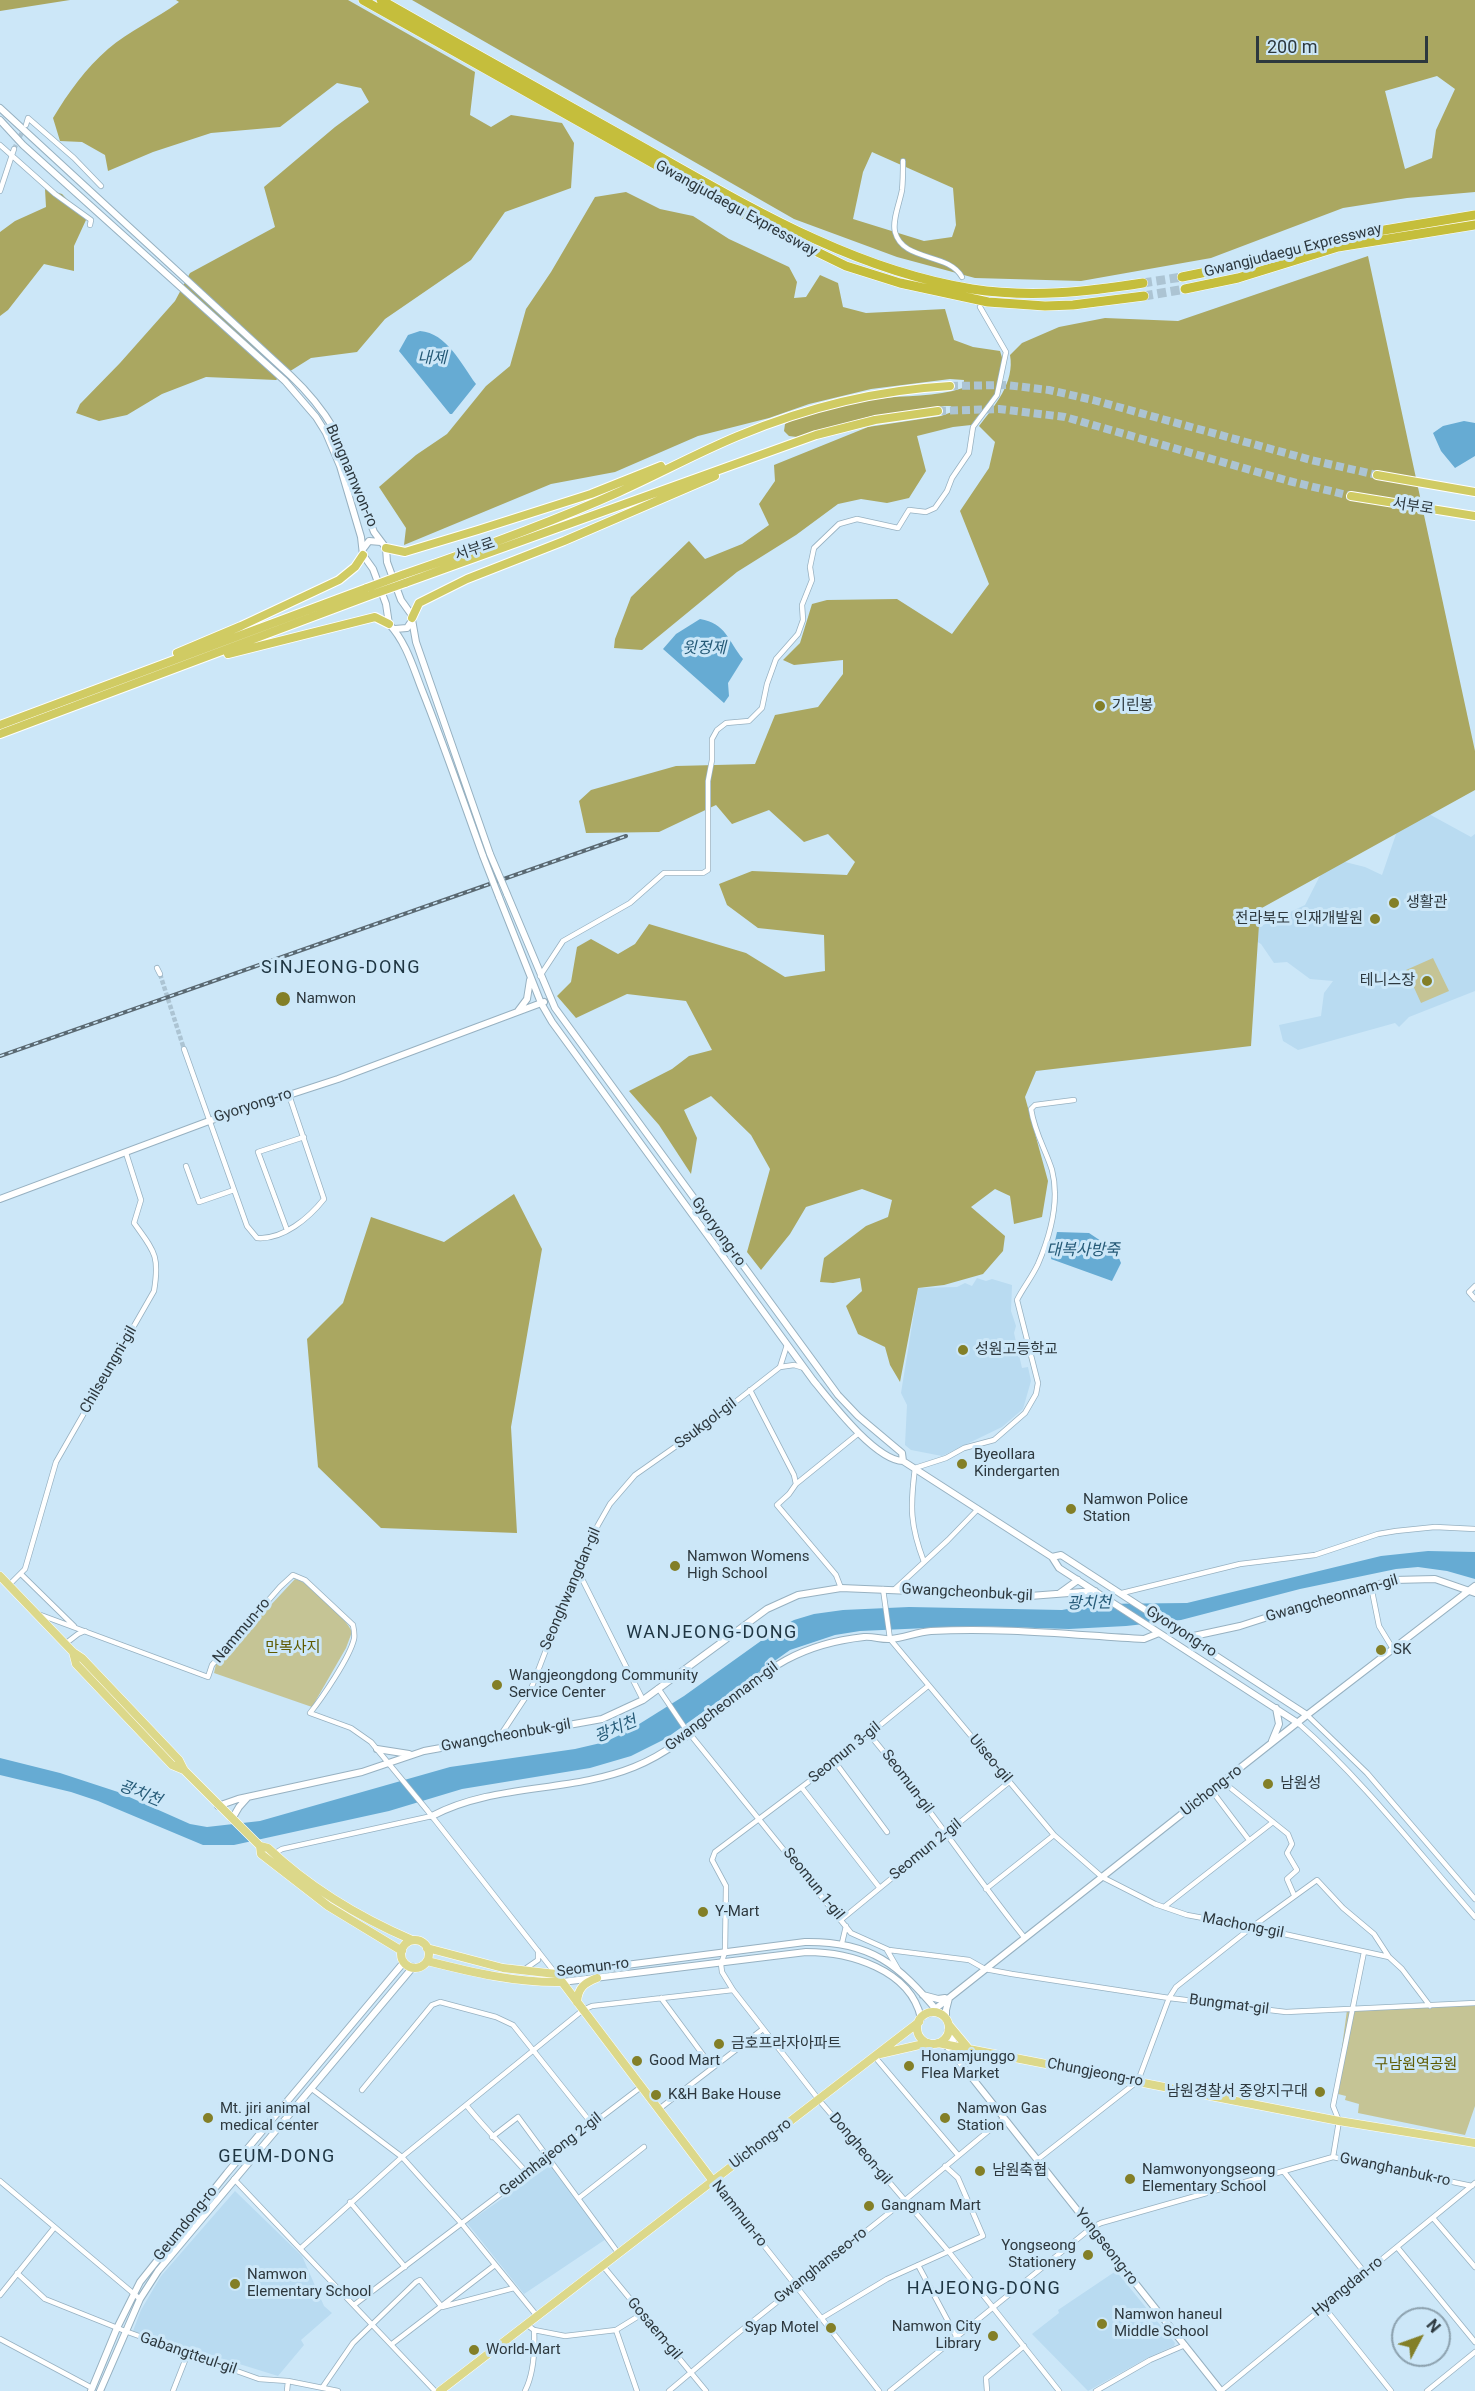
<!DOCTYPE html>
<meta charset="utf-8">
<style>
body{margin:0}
#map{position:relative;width:1475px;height:2391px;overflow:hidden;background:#cce7f8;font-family:Roboto,sans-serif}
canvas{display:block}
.north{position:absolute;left:1391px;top:2307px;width:60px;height:60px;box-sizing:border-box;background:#cce7f8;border:2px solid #8ca1ae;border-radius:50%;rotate:49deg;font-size:16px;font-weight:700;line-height:24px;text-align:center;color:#2d383e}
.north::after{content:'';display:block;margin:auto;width:21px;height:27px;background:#837f27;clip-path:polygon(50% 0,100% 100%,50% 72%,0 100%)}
.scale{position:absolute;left:1256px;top:36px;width:172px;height:27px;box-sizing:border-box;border:3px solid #2d383e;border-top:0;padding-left:8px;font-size:18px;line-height:21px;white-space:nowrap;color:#2d383e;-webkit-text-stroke:4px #cce7f8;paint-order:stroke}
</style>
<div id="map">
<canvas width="1475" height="2391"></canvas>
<div class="north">N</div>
<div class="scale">200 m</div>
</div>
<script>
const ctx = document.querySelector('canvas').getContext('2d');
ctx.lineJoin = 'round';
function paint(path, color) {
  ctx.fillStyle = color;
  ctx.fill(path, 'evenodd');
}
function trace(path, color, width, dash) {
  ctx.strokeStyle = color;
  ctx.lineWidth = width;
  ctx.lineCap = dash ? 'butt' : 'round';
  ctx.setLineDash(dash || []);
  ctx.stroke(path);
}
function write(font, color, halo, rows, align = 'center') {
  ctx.font = font + ' Roboto,"Noto Sans KR",sans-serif';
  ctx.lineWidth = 6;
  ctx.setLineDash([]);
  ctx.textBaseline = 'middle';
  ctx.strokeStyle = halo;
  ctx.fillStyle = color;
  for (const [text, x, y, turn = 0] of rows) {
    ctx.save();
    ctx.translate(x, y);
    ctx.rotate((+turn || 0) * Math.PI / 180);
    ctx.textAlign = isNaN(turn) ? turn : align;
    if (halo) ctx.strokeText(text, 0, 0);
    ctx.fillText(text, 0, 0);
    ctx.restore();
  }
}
paint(new Path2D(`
 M1407,802L1471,837L1475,834V991L1409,1017L1399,1027L1395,1023L1298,1050L1283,1041L1279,1025L1321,1016L1324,993L1333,981L1310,979L1287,962L1274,963L1261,944L1244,934L1305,905L1329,858L1365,867L1382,875Z
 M977,1278L986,1281L992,1279L1012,1285L1011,1311L1016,1326L1014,1333L1022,1368L1028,1367L1031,1381L1023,1409L1002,1427L942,1456L911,1450L905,1445L907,1405L901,1393L918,1288L957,1287L965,1283L972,1286Z
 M551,2165L609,2237L524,2294L467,2223Z
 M235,2191L302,2256L324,2306L332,2313L301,2340L304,2345L278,2376L133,2331L141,2310L161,2276Z
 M1116,2271L1175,2343L1174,2346L1149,2357L1088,2391L1032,2334L1059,2313L1058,2310Z`), '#b9dbf1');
paint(new Path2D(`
 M1433,958L1449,991L1421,1003L1406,970Z
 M295,1579C307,1580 348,1620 352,1632L346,1648L312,1707L214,1673L216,1664Z
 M1430,2006H1475V2106L1465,2135L1358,2113L1359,2104L1345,2100L1346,2096L1338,2094L1340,2085L1337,2084L1347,2010Z`), '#c5c495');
paint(new Path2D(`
 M0,0H70L0,11Z
 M176,0H348L475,72L470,115L491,127L511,115L562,123L574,143L571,188L505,212L471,260L385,319L357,352L311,358L276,380L206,377L162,394L127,415L99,421L76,413L80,404L120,363L175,301L190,273L275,227L264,187L335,127L369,102L361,88L337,83L280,127L211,133L153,152L108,171L105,155L82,142L60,141L53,118C68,93 86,68 108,49C129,31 156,19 179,2Z
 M412,0H1475V192L1407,198L1343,208L1211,258L1081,281L975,278L897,257L794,219ZM1437,76L1455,89L1436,130L1432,158L1405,169L1385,91ZM872,152L953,188L956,225L952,237L924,241L853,219L863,172Z
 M45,189L62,194L86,220L74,246V271L44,264L8,310L0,316V232L15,221L46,207Z
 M626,192L660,209L693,216L729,239L789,267L797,282L794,298L806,297L820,275L838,283L843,307L866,313L945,309L954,340L973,347L1000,351L1005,367L998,390L971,425L953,427L917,436L926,471L909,498L887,503L861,499L838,504L796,535L737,572L642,650L614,648L615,639L631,597L689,541L705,559L742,544L769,525L759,504L775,481L774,465L868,427L941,416L952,412L951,406H945L872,416L797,437L789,436L784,431L785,424L790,421C818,412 847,403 876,399C905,395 936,397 963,388L964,380L950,379L871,389L809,404L769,418L698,436L615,472L551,484L404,545L406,528L379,487L416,455L447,434L486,386L510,366L526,309L551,272L595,197Z
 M1368,256L1475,751V790L1260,909L1251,1046L1036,1071L1025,1097L1048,1181L1042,1217L1014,1224L1010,1196L995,1189L971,1207L1005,1236L1003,1251L983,1274L944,1285L918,1288L900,1382L890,1365L885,1347L858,1334L846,1306L862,1291L860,1278L833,1283L820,1282L824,1258L866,1226L888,1217L892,1200L862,1189L806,1207L790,1234L761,1270L747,1252L770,1169L751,1135L711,1096L684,1110L697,1138L691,1174L659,1125L629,1091L672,1069L689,1056L712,1050L686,1001L627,994L576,1018L557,996L571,982L577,947L591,939L618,954L635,944L649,924L746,953L785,977L825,971L824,935L758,928L727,905L719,884L752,871L847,875L855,862L828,834L804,842L769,810L732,824L716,805L659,832L586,833L579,801L591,790L676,766L755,764L775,715L818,707L843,674V660L794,665L783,660L800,643L812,604L827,600L897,599L952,634L989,584L960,511L989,468L995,442L979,426C995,406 1015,382 1010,355L1022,343L1059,327L1105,318L1178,321Z
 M514,1194L542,1249L511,1427L517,1533L381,1528L318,1467L307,1339L343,1303L371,1217L444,1242Z`), '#aaa761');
paint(new Path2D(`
 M420,331C447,333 461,364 476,384L452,414H450L399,351L408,335Z
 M1464,421L1475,423V456L1455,468L1441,451L1433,433L1443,426Z
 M700,619C726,623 728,641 743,659L728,683L729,696L724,703L663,649L676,634Z
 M1057,1232L1089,1233L1116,1251L1121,1263L1112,1281L1051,1259Z
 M1428,1551L1475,1552V1579L1447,1571L1418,1567L1396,1569L1300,1589L1181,1620L1126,1626L1069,1629L972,1626L860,1631L835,1635L790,1650L665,1739L631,1756L590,1768L462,1789L389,1811L234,1845H203L98,1801L71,1792L0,1775V1758L60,1773L118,1792L190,1824L207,1827L260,1821L450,1767L575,1749L605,1742L628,1731L684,1696L779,1628L794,1620L814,1614L843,1610L909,1607L1062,1610L1095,1604L1187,1603L1381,1556Z`), '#66abd3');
trace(new Path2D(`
 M14,149L24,128
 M160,974L184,1049`), '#acc4d3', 4.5, [4.5, 2]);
trace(new Path2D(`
 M950,386L1006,385L1049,390L1093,400L1311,460L1377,475
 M938,411L999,409L1065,417L1289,481L1351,496`), '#acc4d3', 8, [8, 4]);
trace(new Path2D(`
 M1143,283L1182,277
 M1144,296L1185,289`), '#acc4d3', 9, [9, 4.5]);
const minor = new Path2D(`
 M26,125L28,118L74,158L101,186
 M0,145L55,194L91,220L90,225
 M903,161C903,171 903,181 902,190C900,202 892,220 895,232C903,262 948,252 962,277
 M0,191L14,149
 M157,968L160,974
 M540,976L563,941L630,903L664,873H703L708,870V781L712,760V739L717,730L726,723L749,721L762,708L767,684L776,659L798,634L803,620L802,605L812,580L810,567L814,548L839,524L857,519L898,528L909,510L926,512L935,508L947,491L952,478L969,453L973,427L997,395L1006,352L980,307
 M184,1049L247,1226L257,1238C283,1240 309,1218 324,1199L289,1095
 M186,1166L199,1202L234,1190
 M287,1230L258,1152L304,1137
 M1475,1286L1469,1292L1475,1299
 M780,1367L787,1345
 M750,1390L794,1475L796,1484
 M924,1562C910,1525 910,1507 915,1468L946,1458L964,1448L994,1440L1025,1413L1036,1394L1038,1383L1017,1300C1023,1288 1032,1277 1038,1264C1050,1236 1060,1201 1052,1170C1045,1148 1035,1134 1031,1109L1035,1105L1074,1100
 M577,1569L643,1700
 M21,1574L74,1626
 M9,1585L25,1569L56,1462L154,1291C160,1255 154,1251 134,1223L141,1200L126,1153
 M1371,1586L1379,1626L1393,1649
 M841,1588L836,1575L777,1505L789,1494L796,1484L859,1433
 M883,1589L890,1639L1054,1835L1102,1877L1155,1904L1187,1915L1252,1927L1389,1957
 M895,1589L948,1540L978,1509
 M1122,1593L1240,1564L1315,1555L1378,1534L1396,1531L1435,1527L1475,1529
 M38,1614L208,1677L212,1665L280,1587L293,1575L305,1580L353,1625C354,1630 355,1635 354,1639C350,1657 322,1698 310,1713L351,1728L371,1742L427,1810L556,1974
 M65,1644L78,1634L85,1631
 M928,1686L835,1762L715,1852L712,1860L726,1886L725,1952L721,1964L722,1972L733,1990L819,2100L949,2252L1059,2391
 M658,1688L685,1728L851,1933L889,1950L969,1960L985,1969L1012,1974L1169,1998L1286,2012L1475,2003
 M1307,1715L1367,1773L1475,1899
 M1298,1723C1364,1781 1417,1851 1475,1917
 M869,1734C924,1799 971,1871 1024,1937
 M498,1739L531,1689L577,1569L598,1525L610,1504L635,1475L702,1428L780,1367L794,1365L804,1368
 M835,1762L887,1832
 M1223,1782L1288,1834L1292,1844L1287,1853L1297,1870L1287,1879L1294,1895
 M802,1788L879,1887
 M1212,1791L1249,1840
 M274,1854L282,1849L432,1816
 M986,1889L1054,1835
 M1164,1907L1273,1822
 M842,1919L1009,1782
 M842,1943L846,1926
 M887,1950L898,1969
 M525,1969L538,1960V1951
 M661,1998L712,2067
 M875,2057L958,2155
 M312,2089L402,2157L462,2224L537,2316
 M362,2090L432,2005L440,2002L496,2017L513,2025L592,2124
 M467,2106C486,2130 507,2150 527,2173
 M659,2109L763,2029
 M492,2137L518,2117L619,2254
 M1333,2157L1339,2121L1333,2106L1364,1952
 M1037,2160L1138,2081L1169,1998L1176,1987L1252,1927L1317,1880L1343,1908L1374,1934L1389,1957L1402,1969L1430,2006
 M1284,2172L1365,2273
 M234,2179L435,2391
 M0,2181L140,2299
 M713,2181L879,2391
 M579,2198L644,2147
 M350,2202L405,2267
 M1433,2218L1475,2267
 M1397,2247L1475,2342
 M301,2248L402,2157L583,2010L592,2006L733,1990
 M918,2265L957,2338
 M603,2266L706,2391
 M17,2273L45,2299L125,2331L259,2379L288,2381L338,2391
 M0,2295L54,2228
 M354,2305L641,2087
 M1324,2307L1391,2391
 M822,2318L887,2279L983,2236L958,2178L945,2166
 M534,2330L565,2336L616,2330L642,2314
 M616,2330L637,2391
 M0,2339L92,2388
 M392,2344L495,2265
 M322,2388L353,2343L416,2282L420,2280L442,2307L514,2288
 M173,2391L188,2353
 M287,2391L288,2381
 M525,2391C534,2373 535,2350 534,2330L526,2324
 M669,2391L733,2337L904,2201L1004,2118
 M890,2391L1091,2228L1101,2223L1333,2157L1472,2186
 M987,2391L986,2378L1024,2346
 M1096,2391L1150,2360L1185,2345
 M1221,2391L1475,2183
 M1427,2391L1475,2352`);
const tertiary = new Path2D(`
 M0,108L291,376C308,392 322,409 334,429L374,532L386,548L387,562L401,600L411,614L416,642L490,854
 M0,120L23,145L285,381L316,417L326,433L340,466L361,537L363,555L373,569L386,604L389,624C406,642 413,667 422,690C444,745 463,801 483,856
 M363,549L369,541L381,542
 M395,629L407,628L411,622
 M507,894L555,1008L838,1395L858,1416L902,1453L903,1461
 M499,897L541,1003L552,1022L813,1380C831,1402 875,1460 903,1461L1052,1557L1059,1568L1298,1723
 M518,1011L527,999L530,980
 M0,1199L209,1121L338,1079L544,1002
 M1052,1557L1061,1555L1307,1715
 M1060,1593L1078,1580
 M1189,1637L1240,1626L1327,1598L1394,1580L1435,1579L1475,1593
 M1272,1741L1279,1724L1276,1708
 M377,1749L409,1754
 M218,1806L238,1799L362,1772L424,1751L602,1719L643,1700L767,1609L798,1595L841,1588L1030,1596L1095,1591
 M432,1816C494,1783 570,1793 634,1767C692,1744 732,1690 786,1660C810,1647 836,1640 864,1637C873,1636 882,1640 891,1639C904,1638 917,1632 931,1631C1002,1627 1073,1635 1144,1639L1159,1633
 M232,1819L239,1807L247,1798
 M556,1974L805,1942C871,1941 898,1964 939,2013
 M562,1982L806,1952C849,1952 910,1969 921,2018
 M923,1995L938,1999L945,1998
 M930,2013L1307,1715L1475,1586
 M946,2019V2010L949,1998
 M948,2031L963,2061
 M946,2045L1221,2391
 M91,2391L117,2328L140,2282L227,2173L404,1962
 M100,2391L140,2299L158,2271L413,1967`);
const primary = new Path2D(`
 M0,1576L73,1652L82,1658L179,1760L184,1770L260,1846L261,1854L328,1906L402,1951
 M73,1652L76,1664L172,1765L184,1770
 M260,1846L268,1848C309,1887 361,1918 412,1940
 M401 1954a14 14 0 1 1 28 0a14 14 0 1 1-28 0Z
 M427,1948L503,1968L556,1974L713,2181
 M427,1961C471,1972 516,1983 562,1982
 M577,2002C578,1988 584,1983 597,1978
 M917 2028a16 16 0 1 1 32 0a16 16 0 1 1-32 0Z
 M949,2025L969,2049
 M938,2043L1339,2121L1475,2143
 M880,2054L928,2043
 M440,2391L919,2022`);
const trunk = new Path2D(`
 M1377,475L1475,492
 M1351,496L1475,516
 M386,548L405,552L478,530L591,494L661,466
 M402,575C475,550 548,524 619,492C659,474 697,453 738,436C805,408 877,390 950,386
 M405,583L816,435L875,420L938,411
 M412,618L419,603L467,579L564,541L715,476
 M177,653L241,626L339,580L355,567L363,555
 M228,654L375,617L389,624
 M0,725L367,588
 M0,734L371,595`);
const motorway = new Path2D(`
 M363,0L770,229L846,266L900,283L988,302L1045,306L1073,305L1144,296
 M381,0C469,50 557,99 646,149C749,207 853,270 972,289C1030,298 1086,292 1143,283
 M1182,277L1236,266L1342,237L1475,215
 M1185,289L1238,278L1338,247L1475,225`);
trace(minor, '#97b1c1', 6);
trace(tertiary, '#97b1c1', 8);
trace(primary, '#fff', 9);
trace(trunk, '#fff', 10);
trace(motorway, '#fff', 10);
trace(minor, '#fff', 4.5);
trace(tertiary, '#fff', 6);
trace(primary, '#dcd88a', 8);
trace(trunk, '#d0cb63', 8);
trace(motorway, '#c5be3c', 9);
const rail = new Path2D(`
 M0,1056L626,836`);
trace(rail, '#5a6972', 4);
trace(rail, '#cce7f8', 1.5, [4.5]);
const tertiaryBridge = new Path2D(`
 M490,854L507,894
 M483,856L499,897`);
const trunkBridge = new Path2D(`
 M367,588L402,575
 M371,595L405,583`);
trace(tertiaryBridge, '#97b1c1', 8, []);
trace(trunkBridge, '#fff', 10, []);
trace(tertiaryBridge, '#fff', 6);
trace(trunkBridge, '#d0cb63', 8);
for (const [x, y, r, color] of [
 [1100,706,6,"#837f27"],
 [1394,903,6,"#837f27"],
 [1375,919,6,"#837f27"],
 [1427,981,6,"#837f27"],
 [283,999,8,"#837f27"],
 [963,1350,6,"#837f27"],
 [962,1464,6,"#837f27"],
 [1071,1509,6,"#837f27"],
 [675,1566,6,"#837f27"],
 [1381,1650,6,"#837f27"],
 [497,1685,6,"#837f27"],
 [1268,1784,6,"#837f27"],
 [703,1912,6,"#837f27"],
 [719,2044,6,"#837f27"],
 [637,2061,6,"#837f27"],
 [909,2066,6,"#837f27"],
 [1320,2092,6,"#837f27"],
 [656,2095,6,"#837f27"],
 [208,2118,6,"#837f27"],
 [945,2118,6,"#837f27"],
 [980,2171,6,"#837f27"],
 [1130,2179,6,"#837f27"],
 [869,2206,6,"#837f27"],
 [1088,2255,6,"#837f27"],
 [235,2284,6,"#837f27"],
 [1102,2324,6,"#837f27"],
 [831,2328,6,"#837f27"],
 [993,2336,6,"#837f27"],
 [474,2350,6,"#837f27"]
]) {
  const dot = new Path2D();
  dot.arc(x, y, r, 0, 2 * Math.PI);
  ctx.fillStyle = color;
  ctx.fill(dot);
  trace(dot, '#cce7f8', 2);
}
write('15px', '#2d383e', '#cce7f8', [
 ["Gwangjudaegu Expressway",736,209,29],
 ["Gwangjudaegu Expressway",1293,251,-14],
 ["Bungnamwon-ro",351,476,67],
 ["서부로",1413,507,9],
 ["서부로",475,550,-19],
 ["Gyoryong-ro",253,1106,-18],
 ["Gyoryong-ro",718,1232,54],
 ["Chilseungni-gil",109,1370,-60],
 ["Ssukgol-gil",706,1424,-37],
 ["Seonghwangdan-gil",571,1589,-67],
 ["Gwangcheonbuk-gil",967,1593,3],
 ["Gwangcheonnam-gil",1332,1599,-16],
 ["Nammun-ro",242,1631,-50],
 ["Gyoryong-ro",1181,1632,33],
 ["Gwangcheonnam-gil",722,1707,-37],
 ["Gwangcheonbuk-gil",506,1736,-10],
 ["Seomun 3-gil",845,1753,-39],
 ["Uiseo-gil",990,1759,50],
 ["Seomun-gil",907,1782,53],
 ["Uichong-ro",1212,1791,-38],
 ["Seomun 2-gil",926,1850,-39],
 ["Seomun 1-gil",813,1884,51],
 ["Machong-gil",1243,1926,11],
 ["Seomun-ro",593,1968,-7],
 ["Bungmat-gil",1229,2005,7],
 ["Chungjeong-ro",1095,2073,11],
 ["Uichong-ro",761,2144,-37],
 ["Dongheon-gil",860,2149,50],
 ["Geumhajeong 2-gil",551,2155,-38],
 ["Gwanghanbuk-ro",1395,2170,12],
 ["Nammun-ro",739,2214,52],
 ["Geumdong-ro",186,2224,-51],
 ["Yongseong-ro",1106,2247,52],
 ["Gwanghanseo-ro",821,2266,-38],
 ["Hyangdan-ro",1348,2287,-39],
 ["Gosaem-gil",654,2329,50],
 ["Gabangtteul-gil",188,2354,19]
]);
write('15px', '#2d383e', '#cce7f8', [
 ["기린봉",1112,706],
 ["생활관",1406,903],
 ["전라북도 인재개발원",1363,919,"right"],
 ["테니스장",1415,981,"right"],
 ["Namwon",296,999],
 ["성원고등학교",975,1350],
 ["Byeollara",974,1455],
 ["Kindergarten",974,1472],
 ["Namwon Police",1083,1500],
 ["Station",1083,1517],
 ["Namwon Womens",687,1557],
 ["High School",687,1574],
 ["SK",1393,1650],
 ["Wangjeongdong Community",509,1676],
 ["Service Center",509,1693],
 ["남원성",1280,1784],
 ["Y-Mart",715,1912],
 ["금호프라자아파트",731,2044],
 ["Honamjunggo",921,2057],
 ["Flea Market",921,2074],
 ["Good Mart",649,2061],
 ["남원경찰서 중앙지구대",1308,2092,"right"],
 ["K&H Bake House",668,2095],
 ["Mt. jiri animal",220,2109],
 ["medical center",220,2126],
 ["Namwon Gas",957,2109],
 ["Station",957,2126],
 ["Namwonyongseong",1142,2170],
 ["Elementary School",1142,2187],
 ["남원축협",992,2171],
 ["Gangnam Mart",881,2206],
 ["Yongseong",1076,2246,"right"],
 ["Stationery",1076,2263,"right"],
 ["Namwon",247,2275],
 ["Elementary School",247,2292],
 ["Namwon haneul",1114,2315],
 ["Middle School",1114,2332],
 ["Namwon City",981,2327,"right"],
 ["Library",981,2344,"right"],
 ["Syap Motel",819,2328,"right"],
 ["World-Mart",486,2350]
], 'left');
write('15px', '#5e5a00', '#cce7f8', [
 ["만복사지",293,1648],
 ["구남원역공원",1416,2065]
]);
write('italic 16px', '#255a77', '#cce7f8', [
 ["내제",432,359],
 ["윗정제",704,649],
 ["대복사방죽",1083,1251],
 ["광치천",1089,1604,-1],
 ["광치천",616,1730,-23],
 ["광치천",140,1794,22]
]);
ctx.letterSpacing = '1.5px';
write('18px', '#1e3542', '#cce7f8', [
 ["SINJEONG-DONG",341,968],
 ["WANJEONG-DONG",712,1633],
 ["GEUM-DONG",277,2157],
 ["HAJEONG-DONG",984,2289]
]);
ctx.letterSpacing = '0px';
</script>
